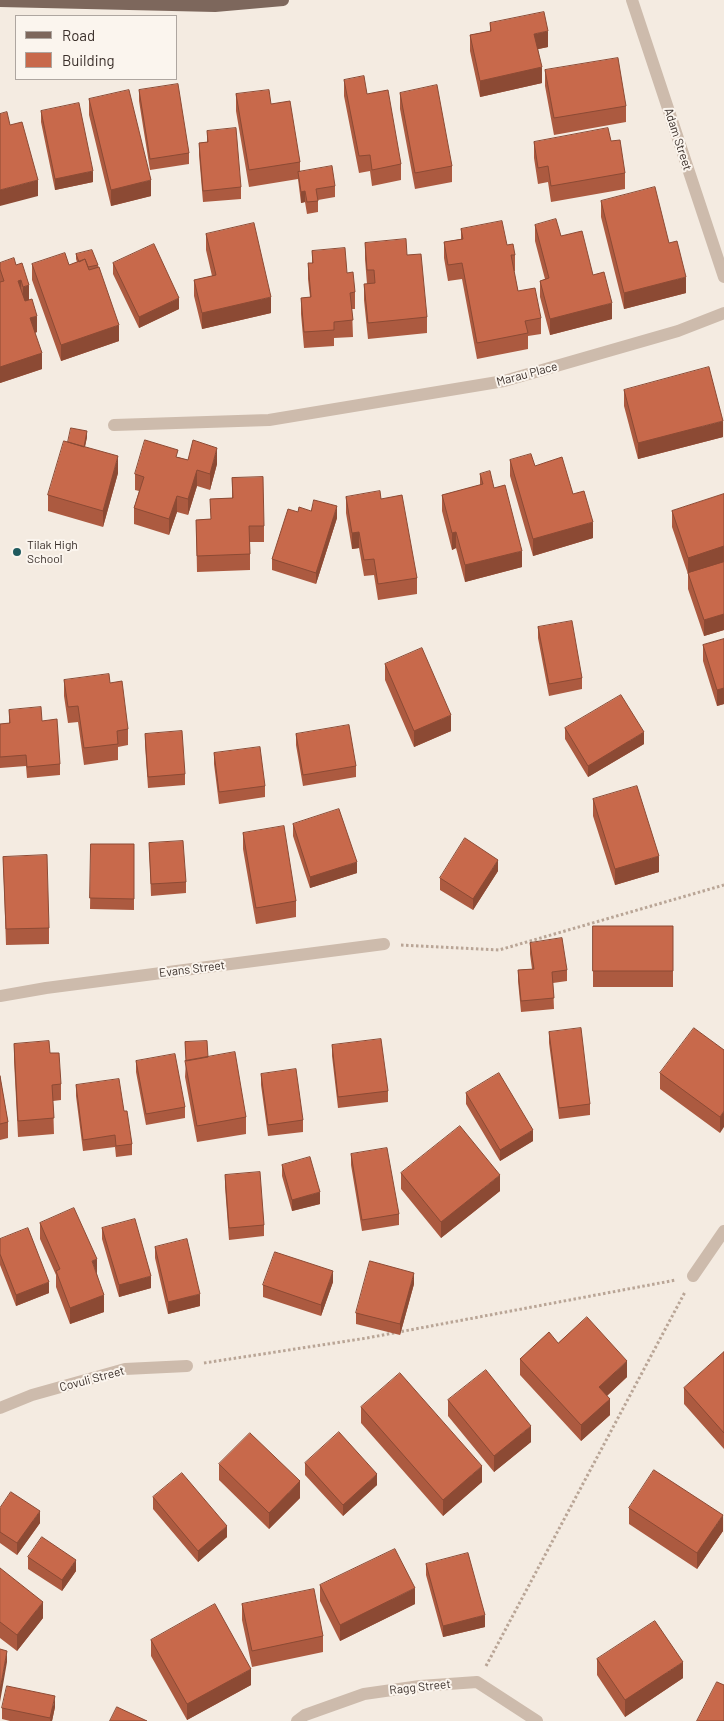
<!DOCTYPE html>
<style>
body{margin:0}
#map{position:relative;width:724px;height:1721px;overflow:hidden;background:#f4ebe1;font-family:Barlow,sans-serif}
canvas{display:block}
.legend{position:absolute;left:15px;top:15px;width:162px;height:65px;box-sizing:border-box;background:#fbf5ee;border:1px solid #aea6a0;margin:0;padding:6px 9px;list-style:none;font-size:15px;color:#3b302b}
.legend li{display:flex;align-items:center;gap:10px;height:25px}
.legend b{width:25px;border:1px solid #aea6a0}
</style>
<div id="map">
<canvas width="724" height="1721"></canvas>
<ul class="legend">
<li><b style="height:6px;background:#7d675c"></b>Road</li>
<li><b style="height:14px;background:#c8694b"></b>Building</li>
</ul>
</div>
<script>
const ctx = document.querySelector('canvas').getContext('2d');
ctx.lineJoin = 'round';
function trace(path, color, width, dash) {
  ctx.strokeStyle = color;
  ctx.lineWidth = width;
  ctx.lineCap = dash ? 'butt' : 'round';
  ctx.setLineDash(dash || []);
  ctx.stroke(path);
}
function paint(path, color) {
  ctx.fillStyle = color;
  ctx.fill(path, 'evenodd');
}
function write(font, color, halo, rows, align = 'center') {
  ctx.font = font + ' Barlow,sans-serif';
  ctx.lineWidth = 4;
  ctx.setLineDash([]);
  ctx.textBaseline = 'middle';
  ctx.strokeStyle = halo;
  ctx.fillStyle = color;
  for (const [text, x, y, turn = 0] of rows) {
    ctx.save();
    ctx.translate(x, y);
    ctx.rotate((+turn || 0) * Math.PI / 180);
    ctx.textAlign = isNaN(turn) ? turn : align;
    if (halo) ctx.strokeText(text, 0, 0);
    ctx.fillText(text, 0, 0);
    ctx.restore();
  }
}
trace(new Path2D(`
 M401,945L499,950L724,885
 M204,1363L367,1338L676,1280
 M486,1666L685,1292`), '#b9a596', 3, [2.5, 2.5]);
trace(new Path2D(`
 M632,0L724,277
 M114,425L269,420L504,381L678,331L724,313
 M0,996L46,988L384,944
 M693,1276L724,1231
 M0,1408L32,1395L125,1369L187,1366
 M297,1721L305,1715L364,1694L420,1686L477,1682L537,1721`), '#cdbbac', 12);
trace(new Path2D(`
 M0,1L215,6L283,0`), '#7d675c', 12);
paint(new Path2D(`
 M490,23L548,47L538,49L542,83L480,97L470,51V35L490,31Z
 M545,70L626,106V122L554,135L545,86Z
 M344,80L367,94L401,164V180L372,186L370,171L359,173L344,96Z
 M139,90L189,153V164L150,170L139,101Z
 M400,93L452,166V182L415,189L400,109Z
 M236,94L271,104L300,162V171L335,186V197L318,200V212L307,214L305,202L301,203L298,179L249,187L236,111Z
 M89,99L151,196L111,206L89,115Z
 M41,111L93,182L55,190L41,122Z
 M207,131L241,187V199L203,202L199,155V143L207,142Z
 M611,141L625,173V189L551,202L548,182L538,184L534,158V142Z
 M601,201L686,293L624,309L601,217Z
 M535,225L561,236L612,319L550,335L540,297V281L545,279L535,241Z
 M461,229L507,245L515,255V271H514L518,291L541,318V334L528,336V349L477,359L462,279L448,281L444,258V242L461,239Z
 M206,234L271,313L202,329L194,296V280L212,276L206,250Z
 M365,243L407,255L427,317V333L368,339L364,300V284H367L365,259Z
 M312,251L347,273L355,292V309H352L353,337L334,338V346L304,348L301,314V298L310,297L308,279V263H312Z
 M76,254L98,265L119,341L61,361L32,280V264L69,265L77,262L76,259Z
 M0,263L16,265L29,300L37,332L35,333L42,369L0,383Z
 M113,263L179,309L139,328L113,274Z
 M624,390L723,437L638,459L624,406Z
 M87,437L85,447L118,473L103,527L48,511V495L68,442Z
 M178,457L188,460L217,464L210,490L197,486L188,515L177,512L169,535L134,524V508L139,491L135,490V474Z
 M510,460L535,466L573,494L593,538L533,556L510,476Z
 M480,474L494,488L522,567L465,582L456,548L452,550L442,511V495L480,485Z
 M232,478L264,526V542H250V570L197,572L196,520L211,519L210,499L232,498Z
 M724,494V630L704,636L688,589V574L672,527V511Z
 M346,497L381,499L417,578V594L378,600L374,575L364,576L359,548L352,549L346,513Z
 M311,511L337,518L316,584L272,570V559Z
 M538,627L582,678V689L549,696L538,638Z
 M724,639V704L717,706L703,661V645Z
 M385,664L451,731L414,747L385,680Z
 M64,680L110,683L128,729V745L118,747V760L84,765L78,722L68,723L64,696Z
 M9,710L42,721L60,764V775L27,778L26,766L0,768V724L9,723Z
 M565,728L644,744L588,777L565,739Z
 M145,734L185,774V785L148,788L145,745Z
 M296,734L356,766V777L303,786L296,745Z
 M214,753L265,786V797L219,804L214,764Z
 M593,799L659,872L615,885L593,816Z
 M293,824L357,873L310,888L293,836Z
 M243,833L296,901V917L256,924L243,849Z
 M149,843L186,882V893L151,896Z
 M91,844H134V910L90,909Z
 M3,857L49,928V944L6,945Z
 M498,871L473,910L440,890V878Z
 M593,926H673V987H593Z
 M530,943L567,970V981L553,983L554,1009L521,1012L518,981V970L532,969L530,954Z
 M549,1032L590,1104V1115L559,1119L549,1043Z
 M185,1042L208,1057L246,1117V1134L197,1142L185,1077L186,1061Z
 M14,1044L50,1053L61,1084V1100L53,1101L54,1134L18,1137L14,1060Z
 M332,1045L388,1091V1102L338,1108L332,1056Z
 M724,1050L720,1133L660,1089V1073Z
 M136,1061L185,1107V1118L146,1125L136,1072Z
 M261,1074L303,1120V1132L268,1136L261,1085Z
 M0,1076L8,1122V1138L0,1140Z
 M76,1085L124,1111L132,1144V1155L116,1157L115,1147L83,1151L76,1096Z
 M466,1093L533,1141L500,1161L466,1104Z
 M351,1154L399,1214V1225L362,1231L351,1165Z
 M282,1165L320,1204L292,1211L282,1176Z
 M401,1173L500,1191L441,1238L401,1189Z
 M225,1175L264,1225V1236L229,1240L225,1187Z
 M40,1223L97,1274L104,1312L70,1324L56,1287V1275L40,1239Z
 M102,1228L151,1288L119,1297L102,1239Z
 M0,1239L49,1293L16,1306L0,1265Z
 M155,1247L200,1306L168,1314L155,1258Z
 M333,1282L321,1316L263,1297V1285Z
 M414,1284L400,1335L356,1324V1313Z
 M558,1343L627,1377L607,1396L610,1415L581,1441L520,1375V1359Z
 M724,1352V1449L684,1404V1388Z
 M448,1400L531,1442L494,1472L448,1416Z
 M361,1407L482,1482L443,1516L361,1423Z
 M305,1463L377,1485L343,1516L305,1475Z
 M219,1464L300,1498L269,1529L219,1480Z
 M153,1497L227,1537L198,1562L153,1509Z
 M0,1508L40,1523L17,1555L0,1543Z
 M629,1508L723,1531L697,1569L629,1524Z
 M28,1557L76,1571L62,1591L28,1569Z
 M426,1564L485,1627L443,1637L426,1575Z
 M0,1568L43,1618L17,1651L0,1638Z
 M320,1585L415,1604L340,1641L320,1601Z
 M242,1604L323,1636V1652L252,1667L242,1620Z
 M151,1640L251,1685L187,1720L151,1656Z
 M597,1659L683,1678L625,1717L597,1675Z
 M55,1707L52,1721H10L2,1719V1708Z`), '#ac5a40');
paint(new Path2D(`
 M548,31V47L534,50V34Z
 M542,67V83L480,97V81Z
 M93,171V182L55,190V179Z
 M38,180V196L0,206V190Z
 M151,180V196L111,206V190Z
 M305,191V202L301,203V192Z
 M686,277V293L624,309V293Z
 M21,280V296L18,281Z
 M29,285V301L23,303V287Z
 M271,297V313L202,329V313Z
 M179,298V309L139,328V317Z
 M612,303V319L550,335V319Z
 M37,316V332L30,334V318Z
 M119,325V341L61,361V345Z
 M42,353V369L0,383V367Z
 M723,421V437L638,459V443Z
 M87,431V437L83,455V449Z
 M217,448V464L210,490V474Z
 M118,456V473L103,527V511Z
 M197,470V486L188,515V499Z
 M177,496V512L169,535V519Z
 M337,506V518L316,584V573Z
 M593,522V538L533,556V539Z
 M359,532V548L352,549V533Z
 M456,532V548L452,550V533Z
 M724,546V562L688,574V558Z
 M522,551V567L465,582V565Z
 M724,614V630L704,636V620Z
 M724,688V704L717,706V690Z
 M451,715V731L414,747V731Z
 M644,732V744L588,777V766Z
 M659,856V872L615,885V869Z
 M498,860V871L473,910V899Z
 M357,862V873L310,888V877Z
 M724,1111V1127L720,1133V1117Z
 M533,1130V1141L500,1161V1150Z
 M500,1175V1191L441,1238V1222Z
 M320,1192V1204L292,1211V1200Z
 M97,1259V1275L92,1261Z
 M333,1271V1282L321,1316V1305Z
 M414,1273V1284L400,1335V1324Z
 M151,1276V1288L119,1297V1285Z
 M49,1282V1293L16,1306V1295Z
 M200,1294V1306L168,1314V1302Z
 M104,1295V1312L70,1324V1308Z
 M627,1361V1377L599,1403V1387Z
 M610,1399V1415L581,1441V1425Z
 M531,1426V1442L494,1472V1456Z
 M482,1466V1482L443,1516V1500Z
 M377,1474V1485L343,1516V1505Z
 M300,1481V1498L269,1529V1513Z
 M40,1511V1523L17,1555V1543Z
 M723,1515V1531L697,1569V1553Z
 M227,1526V1537L198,1562V1551Z
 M76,1560V1571L62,1591V1580Z
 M415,1588V1604L340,1641V1625Z
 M43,1602V1618L17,1651V1635Z
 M485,1615V1627L443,1637V1626Z
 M7,1651V1662L0,1702V1690Z
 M683,1662V1678L625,1717V1700Z
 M251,1669V1685L187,1720V1704Z
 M55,1696V1707L52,1721H50Z`), '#8c4a34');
const building = new Path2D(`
 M544,12L548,31L534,34L542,67L480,81L470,35L491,31L490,23Z
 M618,58L626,106L554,118L545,70Z
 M364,76L367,94L388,90L401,164L372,170L370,155L359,156L344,80Z
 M178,84L189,153L150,159L139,90Z
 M437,85L452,166L415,173L400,93Z
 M129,90L151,180L111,190L89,99Z
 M269,90L271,104L290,101L300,162L249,170L236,94Z
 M79,103L93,171L55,179L41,111Z
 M7,112L10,125L22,122L38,180L0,190V114Z
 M236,128L241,187L203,191L199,143L208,142L207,131Z
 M608,128L611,141L620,140L625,173L551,186L548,166L538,168L534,142Z
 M332,166L335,186L316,189L318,201L307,202L305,191L301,192L298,172Z
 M655,187L669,243L677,241L686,277L624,293L601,201Z
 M556,219L561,236L582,231L593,275L604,272L612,303L550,319L540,281L549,278L535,225Z
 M502,221L507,245L513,244L515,255H511L518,291L535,288L541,318L525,321L528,333L477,343L462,263L448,265L444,242L463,239L461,229Z
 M254,223L271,297L202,313L194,280L216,275L206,234Z
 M406,239L407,255L421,254L427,317L368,323L364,284L375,283L374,270H367L365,243Z
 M154,244L179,298L139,317L113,263Z
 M345,248L347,273L353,272L355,292L350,293L353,320L334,322V330L304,332L301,298L311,297L308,263H313L312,251Z
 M92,250L98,265L88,267L85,259L79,262L76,254Z
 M65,253L69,265L85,259L89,270L99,267L119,325L61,345L32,264Z
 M14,258L16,265L22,263L29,285L23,287L21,280L18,281L25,301L32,299L37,316L30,318L42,353L0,367V282L4,281L0,269V263Z
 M709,367L723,421L638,443L624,390Z
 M71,428L87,431L84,447L68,442Z
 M145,440L178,450L176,457L188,460L193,440L217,448L210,474L197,470L188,499L177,496L169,519L134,508L144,477L135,474Z
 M64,441L118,456L103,511L48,495Z
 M531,454L535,466L562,457L573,494L584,491L593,522L533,539L510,460Z
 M490,471L494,488L505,485L522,551L465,565L456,532L452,533L442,495L483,484L480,474Z
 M263,477L264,526H249L250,554L197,556L196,520L211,519L210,499L233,498L232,478Z
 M380,491L381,499L402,495L417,578L378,584L374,559L364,560L359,532L352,533L346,497Z
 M724,494V546L688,558L672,511Z
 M314,500L337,506L316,573L272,559L288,509L298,512L299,507L311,511Z
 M724,562V614L704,620L688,573Z
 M572,621L582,678L549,684L538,627Z
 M724,639V688L717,690L703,645Z
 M422,648L451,715L414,731L385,664Z
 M109,674L110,683L122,681L128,729L117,731L118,744L84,748L78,706L68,707L64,680Z
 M621,695L644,732L588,766L565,728Z
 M41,707L42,721L57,719L60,764L27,767L26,755L0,757V724L10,723L9,710Z
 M349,725L356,766L303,775L296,734Z
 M182,731L185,774L148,777L145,734Z
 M260,747L265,786L219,792L214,753Z
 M637,786L659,856L615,869L593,799Z
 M339,809L357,862L310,877L293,824Z
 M284,826L296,901L256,908L243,833Z
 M465,838L498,860L473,899L440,878Z
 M183,841L186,882L151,884L149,843Z
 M91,844H134V899L90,898Z
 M47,855L49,928L6,929L3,857Z
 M593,926H673V971H593Z
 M562,938L567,970L552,972L554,998L521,1001L518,970L534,969L530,943Z
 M581,1028L590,1104L559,1108L549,1032Z
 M694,1028L724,1050V1111L720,1117L660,1073Z
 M381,1039L388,1091L338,1097L332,1045Z
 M49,1041L50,1053H59L61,1084L52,1085L54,1118L18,1121L14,1044Z
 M207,1041L208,1057L186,1061L185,1042Z
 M235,1052L246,1117L197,1126L185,1061Z
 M175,1054L185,1107L146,1114L136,1061Z
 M296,1069L303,1120L268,1125L261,1074Z
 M499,1073L533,1130L500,1150L466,1093Z
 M0,1076L8,1122L0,1124Z
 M119,1079L124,1111H127L132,1144L116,1146L115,1135L83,1140L76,1085Z
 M460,1126L500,1175L441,1222L401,1173Z
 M387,1148L399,1214L362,1220L351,1154Z
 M310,1157L320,1192L292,1200L282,1165Z
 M260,1172L264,1225L229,1228L225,1175Z
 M74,1208L97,1259L92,1261L104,1295L70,1308L56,1271L60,1269L40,1223Z
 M135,1219L151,1276L119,1285L102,1228Z
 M28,1228L49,1282L16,1295L0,1254V1239Z
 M187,1239L200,1294L168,1302L155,1247Z
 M275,1252L333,1271L321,1305L263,1285Z
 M370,1261L414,1273L400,1324L356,1313Z
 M587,1317L627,1361L599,1387L610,1399L581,1425L520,1359L549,1332L558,1343Z
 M724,1352V1433L684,1388Z
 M486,1370L531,1426L494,1456L448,1400Z
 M400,1373L482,1466L443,1500L361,1407Z
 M339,1432L377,1474L343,1505L305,1463Z
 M250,1433L300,1481L269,1513L219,1464Z
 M654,1470L723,1515L697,1553L629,1508Z
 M182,1473L227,1526L198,1551L153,1497Z
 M11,1492L40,1511L17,1543L0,1532V1508Z
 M42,1537L76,1560L62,1580L28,1557Z
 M395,1549L415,1588L340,1625L320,1585Z
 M468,1553L485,1615L443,1626L426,1564Z
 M0,1568L43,1602L17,1635L0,1622Z
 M314,1589L323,1636L252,1651L242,1604Z
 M215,1604L251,1669L187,1704L151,1640Z
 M655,1621L683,1662L625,1700L597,1659Z
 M0,1649L7,1651L0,1690Z
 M717,1682L724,1685V1721H697Z
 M7,1686L55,1696L50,1718L2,1708Z
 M117,1707L147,1721H110Z`);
paint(building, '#c8694b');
trace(building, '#8c4a34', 1);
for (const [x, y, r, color] of [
 [17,552,5,"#1f5a5e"]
]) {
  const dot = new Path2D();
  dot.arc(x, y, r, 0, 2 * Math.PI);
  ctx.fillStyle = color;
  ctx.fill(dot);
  trace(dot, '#fbf5ee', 2);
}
write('12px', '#3b302b', '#fbf5ee', [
 ["Adam Street",678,139,72],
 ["Marau Place",527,374,-15],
 ["Evans Street",192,969,-7],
 ["Covuli Street",92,1379,-15],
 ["Ragg Street",420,1687,-6]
]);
write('12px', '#3b302b', '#fbf5ee', [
 ["Tilak High",27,545],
 ["School",27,559]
], 'left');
</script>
